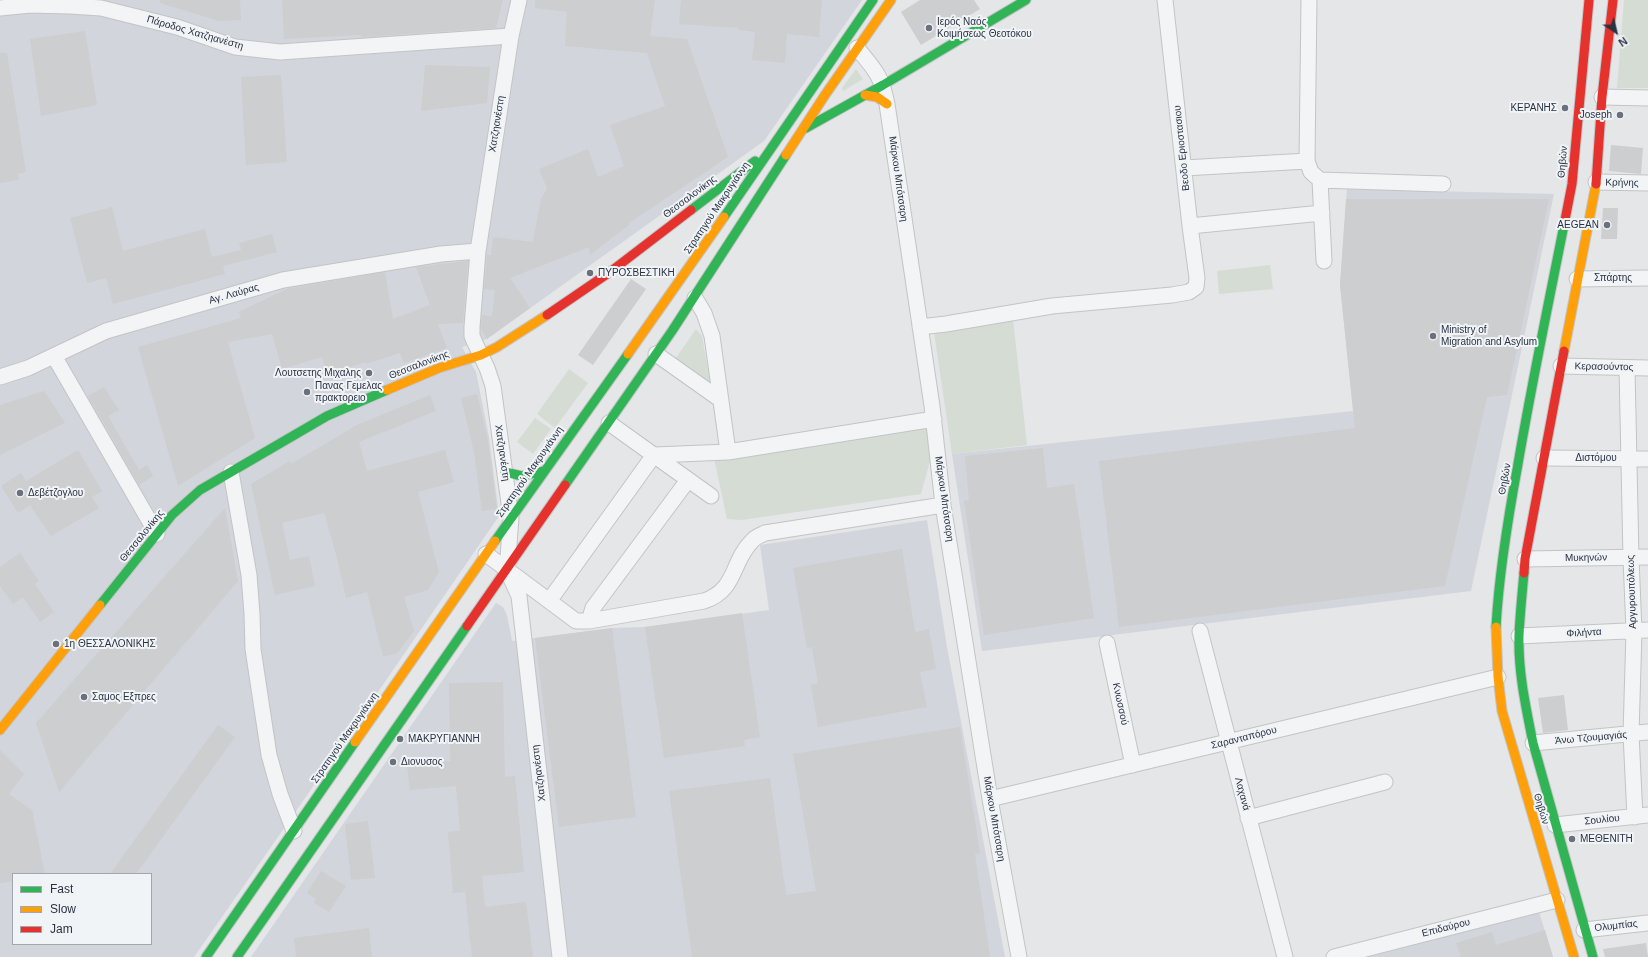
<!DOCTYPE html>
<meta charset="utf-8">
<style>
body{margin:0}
#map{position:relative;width:1648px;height:957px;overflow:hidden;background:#e4e6e8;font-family:Arial,sans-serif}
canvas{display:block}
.legend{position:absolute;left:12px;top:873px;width:140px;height:72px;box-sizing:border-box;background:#f1f4f7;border:1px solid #a1a6af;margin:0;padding:5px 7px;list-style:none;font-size:12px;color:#2a3242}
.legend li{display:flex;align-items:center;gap:8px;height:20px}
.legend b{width:20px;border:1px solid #a1a6af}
.north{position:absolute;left:1596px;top:12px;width:40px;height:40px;-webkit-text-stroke:3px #f1f4f7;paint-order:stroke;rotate:145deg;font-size:11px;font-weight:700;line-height:16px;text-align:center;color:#2a3242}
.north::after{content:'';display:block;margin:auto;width:14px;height:18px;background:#2a3242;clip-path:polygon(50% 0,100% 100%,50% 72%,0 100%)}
</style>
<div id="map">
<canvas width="1648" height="957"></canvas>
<ul class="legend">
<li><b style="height:5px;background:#30b455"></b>Fast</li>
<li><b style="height:5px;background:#ff9f0a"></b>Slow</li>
<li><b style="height:5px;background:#e5322d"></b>Jam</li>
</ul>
<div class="north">N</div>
</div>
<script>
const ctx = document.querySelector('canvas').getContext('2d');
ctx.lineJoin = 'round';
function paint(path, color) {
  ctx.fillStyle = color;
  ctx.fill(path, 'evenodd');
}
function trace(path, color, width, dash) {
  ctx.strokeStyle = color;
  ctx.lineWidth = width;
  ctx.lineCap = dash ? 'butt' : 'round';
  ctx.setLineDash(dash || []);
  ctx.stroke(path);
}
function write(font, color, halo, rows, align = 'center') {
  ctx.font = font + ' Arial,sans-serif';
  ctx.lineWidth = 4;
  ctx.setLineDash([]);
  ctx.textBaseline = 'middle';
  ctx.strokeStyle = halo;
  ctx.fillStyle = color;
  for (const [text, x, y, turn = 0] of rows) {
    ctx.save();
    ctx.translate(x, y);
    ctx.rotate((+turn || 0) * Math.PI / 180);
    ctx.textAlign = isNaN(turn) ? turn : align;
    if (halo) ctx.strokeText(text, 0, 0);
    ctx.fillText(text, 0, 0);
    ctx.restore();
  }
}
paint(new Path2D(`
 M0,0H862L764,141L487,339L462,347L476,372L489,437L499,516L294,814L194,957H0ZM13,874H151V944H13Z
 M1347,189L1554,194L1471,591L982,651L952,454L1353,411L1340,285Z
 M927,520L947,647L1005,957H251L496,603L503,607L507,615L512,641L612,628L645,627L769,610L760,545Z
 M1539,912L1553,957H1368Z`), '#d2d5db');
paint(new Path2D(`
 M1624,0H1648V88H1617Z
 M856,69L863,79L843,91L842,88Z
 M1270,265L1273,289L1219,294L1217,271Z
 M1013,320L1027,445L952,454L934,332Z
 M696,329L702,336L711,387L671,365Z
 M569,369L588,383L555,428L537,414Z
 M535,418L551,429L533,454L517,442Z
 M926,425L931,457L921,494L742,520L727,519L714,458Z`), '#d4dcd4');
paint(new Path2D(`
 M160,0H240L241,20L219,21L160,3Z
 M282,0H503L496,28L361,37V35L284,39Z
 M535,0H655L650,36L687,39L728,157L629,223L630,224L590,255L589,247L510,278L530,308L487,339L481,329L482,315L492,316L495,290L484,289L487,255H491L493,237L533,242L541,199L547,188L539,169L588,149L598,177L624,166L610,125L665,106L647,53L565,46L567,12L535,8Z
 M681,0H822L819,37L787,34L785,63L752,60L755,32L738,30V28L679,24Z
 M920,0H974L980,9L921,45L901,12Z
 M85,31L97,105L41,116L30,39Z
 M0,53H7L26,172L18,174L19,180L0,183Z
 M425,65L490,67L487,103L421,111Z
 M281,75L287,162L246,165L241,77Z
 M1611,145L1643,148L1641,174L1609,171Z
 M1346,199H1549L1507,395L1487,397L1445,586L1119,627L1099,461L1355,428L1340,285Z
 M112,207L123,251L205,229L212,257L241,250L239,243L272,234L277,252L223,266L225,274L113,304L106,278L87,283L70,218Z
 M1603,208H1618L1617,239H1601Z
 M468,261L463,323L438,324L447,348L404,363L400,353L366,364V362L327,374L322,357L282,369L272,334L228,342L255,438L178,486L138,347L241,318L239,312L286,289L385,272L393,319L430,305L416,267Z
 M631,279L646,289L593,365L578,355Z
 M104,387L119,410L108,416L139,470L147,465L153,476L139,485L88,396Z
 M44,391L65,423L0,455V405Z
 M477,394L488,441L497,509L482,511L474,452L461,398Z
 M430,395L436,411L359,442L367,471L445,450L454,482L418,492L439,572L428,590L404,597L414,631L397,653L383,657L367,592L346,598L336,554L324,513L282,523L290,560L309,556L315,586L275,595L251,484L290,461L291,464L357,425Z
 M1043,448L1047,488L1074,484L1094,618L984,635L964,501L969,500L965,456Z
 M78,450L102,491L92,497L99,508L51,536L30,505L18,513L1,486L21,473L26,481Z
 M225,508L238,581L59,792L36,723Z
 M902,549L915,632L929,629L936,669L920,672L927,707L818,727L811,685L818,683L812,647L807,648L793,568Z
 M20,553L39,581L35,584L54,612L40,622L23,597L13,604L0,586V567Z
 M742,613L760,737L744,740L745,746L664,758L645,627Z
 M612,628L636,817L559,827L535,638Z
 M503,682L505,777L515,776L524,872L482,876L485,907L526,902L533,957H472L465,892L453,893L448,832L460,831L456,786L410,790L407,765L450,761L449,683Z
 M1564,695L1568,730L1543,733L1538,698Z
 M218,725L235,737L136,874H110Z
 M960,727L980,853L975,854L990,957H692L669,791L770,778L786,895L816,891L793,754Z
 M0,750L24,774L9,794L32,810L45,874H13V881L0,883Z
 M368,821L375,878L351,880L345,824Z
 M321,871L346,886L329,912L314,903L316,899L307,893Z
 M369,928L372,957H296L294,938Z
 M1545,930L1553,957H1461L1456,943L1492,932L1496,945Z
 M1646,943L1648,957H1605L1603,949Z`), '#ccced0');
const street = new Path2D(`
 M519,0L511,36L478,251L472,327V336L475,343L487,368L493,386L511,518L507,570L519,596L560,957
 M1309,0L1307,161L1311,172L1320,180L1443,184
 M0,8L30,5L70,6L101,8L177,27L235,47L280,52L511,36
 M857,48C876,71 881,75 887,104L932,406L943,505L990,799L1019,957
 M1602,97L1648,98
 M1184,168L1307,161
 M1320,180L1324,261
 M1596,182L1648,183
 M1190,226L1322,213
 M1577,279L1648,278
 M695,298L704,313L712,336L728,452
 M920,327L946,324L1052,306L1172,295L1189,292L1196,287L1197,278L1190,226L1165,0
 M656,354L721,400
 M54,356L157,534
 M1561,366L1648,368
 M1627,368L1631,558L1634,631L1631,734L1635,817
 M0,377L28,368L106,331L283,280L441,254L478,251
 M609,423L711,496
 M1544,458L1648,459
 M231,472L249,575L252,614L253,649L269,755L280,794L294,831
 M486,554L576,621H589L704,601C737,590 731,562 752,541C755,537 761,535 765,533L943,505
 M1525,559L1648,557
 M549,601L654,455L728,452L934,419
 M589,621L593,608L688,480
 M1200,631L1285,957
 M1519,636L1648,630
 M1107,643L1133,765
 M1533,743L1648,732
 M990,799L1498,677
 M1248,818L1385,782
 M1555,825L1648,815
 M1584,930L1648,923
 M1334,957L1557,900`);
const fast = new Path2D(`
 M806,128L883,85L1026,0
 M691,210L755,161
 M724,217L873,0
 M505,472L522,476L544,471
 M565,485L672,331L786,155
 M495,541L628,354
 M1524,573C1522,594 1520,615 1519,635C1518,672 1526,708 1533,743L1593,957
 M100,605L172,515L200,490L327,416L387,390
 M1496,627C1499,572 1508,518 1518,464C1532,382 1549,301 1565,220
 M206,957L355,742
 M237,957L467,626`);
const slow = new Path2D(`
 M865,95L877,97L887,104
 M786,155L825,95L891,0
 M1564,351L1596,184
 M628,354L724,217
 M387,390L439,368L481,355L497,347L547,315
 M1496,627L1498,677L1502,711L1574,957
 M0,730L100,605
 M355,742L495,541`);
const jam = new Path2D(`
 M1596,184L1602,97L1613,0
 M1565,220L1572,184L1589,0
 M547,315L610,272L691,210
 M1524,573L1525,559L1564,351
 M467,626L565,485`);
trace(street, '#c2c4c6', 17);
trace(fast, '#c2c4c6', 11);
trace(slow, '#c2c4c6', 11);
trace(jam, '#c2c4c6', 11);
trace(street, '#f2f4f5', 15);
trace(fast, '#30b455', 9);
trace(slow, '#ff9f0a', 9);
trace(jam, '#e5322d', 9);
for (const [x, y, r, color] of [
 [929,28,4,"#6b717c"],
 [1565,108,4,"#6b717c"],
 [1620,115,4,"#6b717c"],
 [1607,225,4,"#6b717c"],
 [590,273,4,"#6b717c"],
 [1433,336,4,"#6b717c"],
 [369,373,4,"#6b717c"],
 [307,392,4,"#6b717c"],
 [20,493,4,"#6b717c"],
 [56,644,4,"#6b717c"],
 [84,697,4,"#6b717c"],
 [400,739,4,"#6b717c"],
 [393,762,4,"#6b717c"],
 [1572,839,4,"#6b717c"]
]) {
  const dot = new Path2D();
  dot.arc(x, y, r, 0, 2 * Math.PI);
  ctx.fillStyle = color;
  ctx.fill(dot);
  trace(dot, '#f1f4f7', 1.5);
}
write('10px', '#2a3242', '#f1f4f7', [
 ["Ιερός Ναός",937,22],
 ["Κοιμήσεως Θεοτόκου",937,34],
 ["ΚΕΡΑΝΗΣ",1557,108,"right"],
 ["Joseph",1612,115,"right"],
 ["AEGEAN",1599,225,"right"],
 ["ΠΥΡΟΣΒΕΣΤΙΚΗ",598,273],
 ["Ministry of",1441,330],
 ["Migration and Asylum",1441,342],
 ["Λουτσετης Μιχαλης",361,373,"right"],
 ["Πανας Γεμελας",315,386],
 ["πρακτορειο",315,398],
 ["Δεβέτζογλου",28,493],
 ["1η ΘΕΣΣΑΛΟΝΙΚΗΣ",64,644],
 ["Σαμος Εξπρες",92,697],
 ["ΜΑΚΡΥΓΙΑΝΝΗ",408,739],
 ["Διονυσος",401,762],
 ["ΜΕΘΕΝΙΤΗ",1580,839]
], 'left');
write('10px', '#2a3242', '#f1f4f7', [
 ["Πάροδος Χατζηανέστη",195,33,16],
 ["Χατζηανέστη",497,124,-81],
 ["Βεοδο Εριοστασιου",1182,148,-96],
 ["Θηβών",1563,162,-85],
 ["Μάρκου Μπότσαρη",898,179,82],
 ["Κρήνης",1622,183,1],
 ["Θεσσαλονίκης",690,197,-37],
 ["Στρατηγού Μακρυγιάννη",717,208,-56],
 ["Σπάρτης",1613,278],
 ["Αγ. Λαύρας",234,294,-16],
 ["Θεσσαλονίκης",419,365,-21],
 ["Κερασούντος",1604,367,1],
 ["Χατζηανέστη",502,453,82],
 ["Διστόμου",1596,458],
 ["Στρατηγού Μακρυγιάννη",530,472,-55],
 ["Θηβών",1505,479,-79],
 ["Μάρκου Μπότσαρη",944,499,82],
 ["Θεσσαλονίκης",142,536,-51],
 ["Μυκηνών",1586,558,-1],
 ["Αργυρουπόλεως",1632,592,-92],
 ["Φιλήντα",1584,633,-3],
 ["Κνωσσού",1120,704,78],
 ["Στρατηγού Μακρυγιάννη",345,738,-55],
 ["Σαρανταπόρου",1244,738,-14],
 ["Άνω Τζουμαγιάς",1591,738,-5],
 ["Χατζηανέστη",539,773,-97],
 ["Λαχανά",1242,794,75],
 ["Θηβών",1541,809,73],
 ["Μάρκου Μπότσαρη",994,819,80],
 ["Σουλίου",1602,820,-6],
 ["Ολυμπίας",1616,926,-6],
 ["Επιδαύρου",1446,928,-14]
]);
</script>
